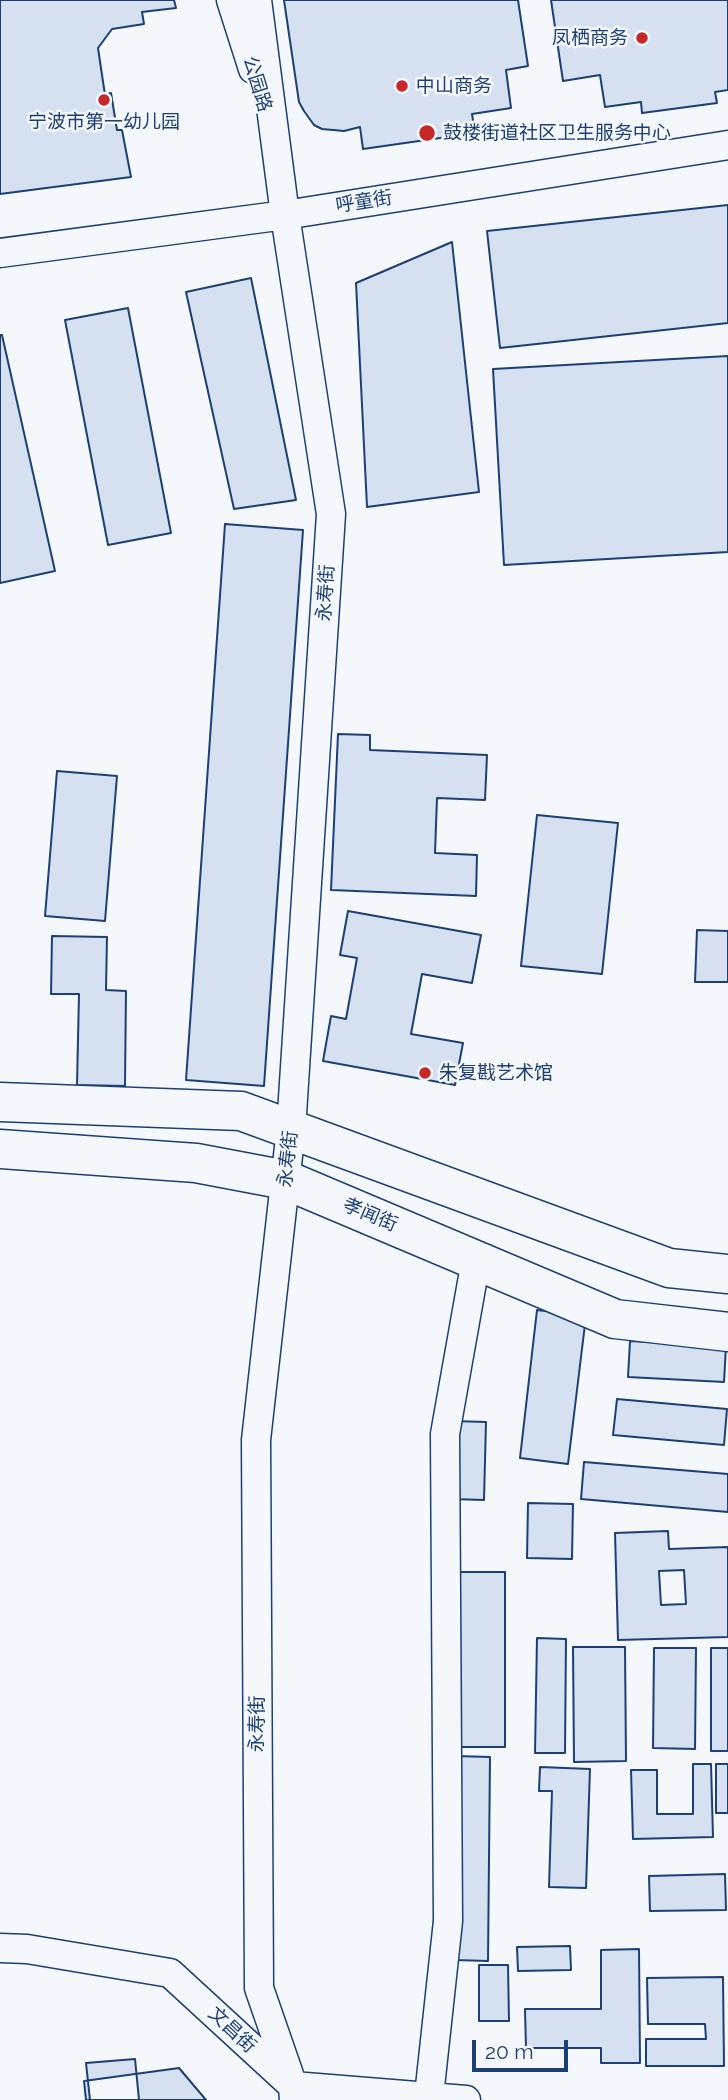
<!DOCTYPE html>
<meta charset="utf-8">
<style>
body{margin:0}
#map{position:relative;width:728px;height:2100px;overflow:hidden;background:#f4f7fb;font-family:Raleway,sans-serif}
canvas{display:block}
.scale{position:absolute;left:472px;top:2040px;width:96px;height:32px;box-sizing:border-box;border:4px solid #1d3f73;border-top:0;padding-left:9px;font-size:21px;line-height:24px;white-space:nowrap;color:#1d3f73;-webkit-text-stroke:5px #f4f7fb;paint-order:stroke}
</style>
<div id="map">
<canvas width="728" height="2100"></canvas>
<div class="scale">20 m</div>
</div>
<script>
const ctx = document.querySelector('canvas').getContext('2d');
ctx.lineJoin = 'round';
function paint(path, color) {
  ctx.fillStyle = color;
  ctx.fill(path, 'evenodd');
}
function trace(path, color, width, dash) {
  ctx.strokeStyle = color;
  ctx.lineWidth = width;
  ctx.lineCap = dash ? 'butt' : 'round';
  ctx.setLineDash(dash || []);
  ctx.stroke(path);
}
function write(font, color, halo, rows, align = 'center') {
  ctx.font = font + ' Raleway,"Noto Sans SC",sans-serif';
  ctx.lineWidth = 5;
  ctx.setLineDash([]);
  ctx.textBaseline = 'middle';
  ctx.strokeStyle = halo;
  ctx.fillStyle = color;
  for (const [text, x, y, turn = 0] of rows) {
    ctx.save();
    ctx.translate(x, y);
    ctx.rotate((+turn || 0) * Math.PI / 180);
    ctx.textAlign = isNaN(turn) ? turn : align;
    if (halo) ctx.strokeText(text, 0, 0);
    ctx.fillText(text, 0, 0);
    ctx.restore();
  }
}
const building = new Path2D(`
 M0,0H174L176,8L142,12L144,24L112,29L98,48L105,95L111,93L117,130H122L131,177L0,194Z
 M284,0H518L528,66L506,70L511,108L472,114L475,133L363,149L360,127L344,131L322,129L314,125L304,111L299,102Z
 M551,0H728V90L715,92L717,103L642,113L641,102L605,107L600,75L563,81Z
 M728,205V323L500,348L487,231Z
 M452,242L479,492L367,507L356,283Z
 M251,278L296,500L234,509L186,292Z
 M128,308L171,533L108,545L65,320Z
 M0,335H2L55,571L0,583Z
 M728,356V552L504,565L493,369Z
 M225,524L303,530L264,1086L186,1080Z
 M338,734L370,735V750L487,755L485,800L437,798L435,853L477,855L476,896L331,890Z
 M57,771L117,776L105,921L45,916Z
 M537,815L618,823L602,974L521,966Z
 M348,911L481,935L472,983L422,974L411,1034L463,1043L455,1085L323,1061L331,1016L346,1019L357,958L340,955Z
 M697,930L728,931V982H695Z
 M52,936L107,937L106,990L126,991L125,1086L77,1085L79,994H51Z
 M537,1310L586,1316L568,1464L520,1458Z
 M630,1341L726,1346L724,1382L628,1377Z
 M617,1399L727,1409L724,1445L613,1435Z
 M453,1421L486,1422L484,1500L451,1499Z
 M584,1462L728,1474V1512L581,1499Z
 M528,1503L573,1504L572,1559L527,1558Z
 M668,1531L669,1549L728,1547V1637L618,1640L615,1533ZM684,1570L686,1604L661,1605L659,1571Z
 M455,1572H505V1747H456Z
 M537,1638L566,1639L565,1753H535Z
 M573,1647H625L626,1761L574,1762Z
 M654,1648H696L695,1749L653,1748Z
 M711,1648H728V1751H711Z
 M456,1756L490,1757L488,1961L454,1960Z
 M693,1764H711L713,1837L633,1839L631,1770H657V1814H693Z
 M716,1764H728V1813H716Z
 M540,1767L590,1769L586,1888L549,1887L552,1791H539Z
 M725,1874L726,1910L650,1911L649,1876Z
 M570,1946L571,1970L518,1971L517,1947Z
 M639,1949L640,2063H601V2048H526L525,2009H601V1950Z
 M479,1965H508L509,2021H479Z
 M723,1977L724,2066H646V2039H706L705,2024H648L647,1978Z
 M135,2059L139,2100H90L86,2063Z
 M179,2068L206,2100H86L84,2081Z`);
paint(building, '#d5e0f0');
trace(building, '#1d3f73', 2);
const street = new Path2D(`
 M231,0L253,69
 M257,0L285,215L331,514L291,1129L256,1440L259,1988L293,2086L294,2100
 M0,253L285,215L728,145
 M0,1948L27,1949L170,1973L293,2086L466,2100
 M429,2096L448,1921L445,1434L476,1260`);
const secondary = new Path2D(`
 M0,1102L241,1111L669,1268L728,1274
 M0,1149L196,1163L286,1180L615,1319L728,1332`);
trace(street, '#1d3f73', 31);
trace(secondary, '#1d3f73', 41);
trace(street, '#f4f7fb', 28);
trace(secondary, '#f4f7fb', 38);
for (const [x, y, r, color] of [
 [642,38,7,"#c62828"],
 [402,86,7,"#c62828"],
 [104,100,7,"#c62828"],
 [427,133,9,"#c62828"],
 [425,1073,7,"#c62828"]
]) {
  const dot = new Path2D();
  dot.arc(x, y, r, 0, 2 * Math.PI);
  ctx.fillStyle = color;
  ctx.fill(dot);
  trace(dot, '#f4f7fb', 2.5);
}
write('19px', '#1d3f73', '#f4f7fb', [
 ["凤栖商务",628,38,"right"],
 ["中山商务",416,86],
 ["宁波市第一幼儿园",104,122,"center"],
 ["鼓楼街道社区卫生服务中心",443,133],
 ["朱复戡艺术馆",439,1073]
], 'left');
write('19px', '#1d3f73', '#f4f7fb', [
 ["公园路",257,84,73],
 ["呼童街",364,202,-9],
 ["永寿街",326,593,-86],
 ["永寿街",288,1159,-84],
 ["孝闻街",370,1215,23],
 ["永寿街",257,1724,-90],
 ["文昌街",232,2030,43]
]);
</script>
